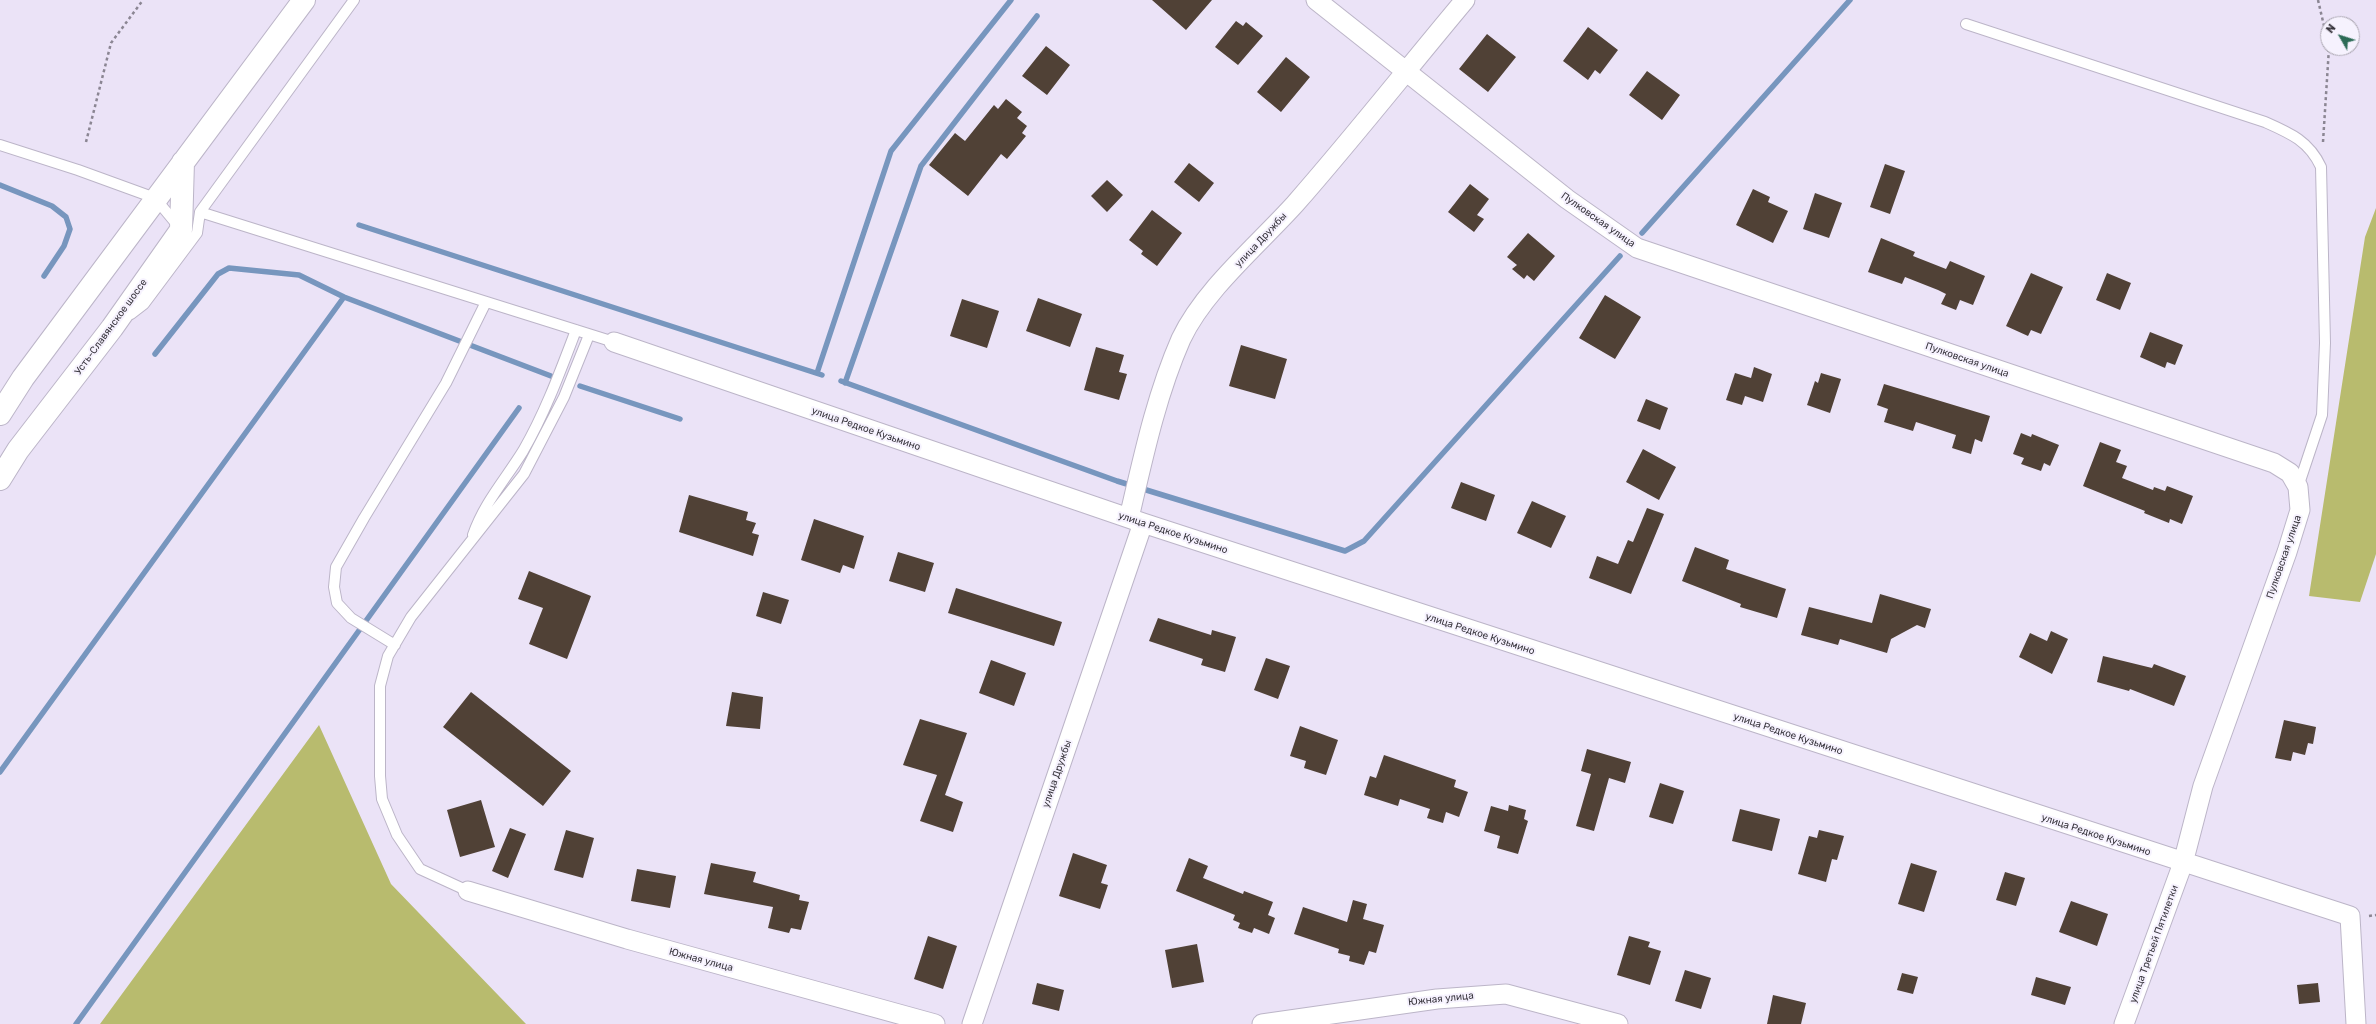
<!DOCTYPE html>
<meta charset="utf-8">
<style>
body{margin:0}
#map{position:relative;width:2376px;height:1024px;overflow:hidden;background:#ebe3f7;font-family:Rubik,sans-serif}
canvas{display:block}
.north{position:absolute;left:2320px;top:16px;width:40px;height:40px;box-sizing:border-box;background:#f6f2fe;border:1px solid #aaa6b1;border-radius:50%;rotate:309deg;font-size:11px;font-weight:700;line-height:16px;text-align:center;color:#38353d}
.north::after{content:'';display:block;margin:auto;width:14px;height:18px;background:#2c6a56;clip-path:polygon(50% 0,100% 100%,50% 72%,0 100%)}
</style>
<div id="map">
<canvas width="2376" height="1024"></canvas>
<div class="north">N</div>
</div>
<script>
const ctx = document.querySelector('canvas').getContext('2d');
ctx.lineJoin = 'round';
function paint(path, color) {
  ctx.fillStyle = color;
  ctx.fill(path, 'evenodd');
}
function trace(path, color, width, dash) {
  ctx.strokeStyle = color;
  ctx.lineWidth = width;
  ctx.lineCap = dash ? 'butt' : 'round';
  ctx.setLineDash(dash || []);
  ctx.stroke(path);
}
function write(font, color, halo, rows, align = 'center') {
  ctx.font = font + ' Rubik,sans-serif';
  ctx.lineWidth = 4;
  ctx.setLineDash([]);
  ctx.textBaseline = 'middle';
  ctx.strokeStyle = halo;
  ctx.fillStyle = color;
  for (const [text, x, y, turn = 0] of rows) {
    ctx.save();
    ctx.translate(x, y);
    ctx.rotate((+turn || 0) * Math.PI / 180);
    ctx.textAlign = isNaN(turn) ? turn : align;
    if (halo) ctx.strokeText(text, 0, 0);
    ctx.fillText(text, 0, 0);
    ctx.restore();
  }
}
paint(new Path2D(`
 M2376,208V554L2360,602L2309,596L2365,237Z
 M319,725L391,884L526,1024H100Z`), '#b8bb6e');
trace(new Path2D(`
 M0,185L52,206L66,217L70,229L64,246L44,276
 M359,225L822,375
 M1642,233L1850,0
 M155,354L218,274L229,268L299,275L344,297L551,376
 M817,373L891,151L1011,0
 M841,381L1117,481L1345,551L1364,541L1620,256
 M845,383L921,166L1037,16
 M580,386L680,419
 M0,772L344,297
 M76,1024L519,408`), '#7796be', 5.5);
paint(new Path2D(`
 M1152,0H1212L1186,30Z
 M1236,21L1243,26L1246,22L1263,36L1238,65L1215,47Z
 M1588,27L1618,50L1600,74L1595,70L1588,80L1563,61Z
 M1487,34L1516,57L1488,92L1459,69Z
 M1046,46L1070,65L1047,95L1022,76Z
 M1286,57L1310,77L1281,112L1257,92Z
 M1647,71L1680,95L1662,120L1629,95Z
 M1006,99L1022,112L1017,118L1027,126L1022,133L1026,136L1007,159L1001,154L968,196L929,165L955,133L965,141L994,105L998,109Z
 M1189,163L1214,183L1199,202L1174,182Z
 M1885,164L1905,171L1890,214L1870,207Z
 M1107,180L1123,195L1107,212L1091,196Z
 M1470,184L1489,199L1477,215L1484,219L1474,232L1448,212Z
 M1753,189L1770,197L1768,202L1788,211L1773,243L1736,225Z
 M1815,193L1842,203L1829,238L1803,229Z
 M1152,210L1182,233L1157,266L1141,254L1143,251L1129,240Z
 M1528,233L1555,256L1534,281L1527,275L1524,279L1512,269L1517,265L1507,257Z
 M1881,238L1915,252L1913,256L1946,269L1950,261L1985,276L1973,305L1960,300L1956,310L1941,304L1946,294L1938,290L1905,277L1902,284L1868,272Z
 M2031,273L2063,287L2041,334L2031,330L2028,336L2006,326Z
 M2107,273L2131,283L2120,310L2096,300Z
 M1605,295L1641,317L1615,359L1579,338Z
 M1038,298L1082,314L1070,347L1026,331Z
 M962,299L999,311L987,348L950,336Z
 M2150,332L2183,345L2175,365L2167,362L2165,368L2140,357Z
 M1241,345L1287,359L1275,399L1229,386Z
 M1096,347L1124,355L1119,372L1127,374L1119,400L1084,390Z
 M1754,367L1772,374L1763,402L1745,396L1742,405L1726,400L1735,373L1751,378Z
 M1821,373L1841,379L1830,413L1807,405L1815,381L1818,383Z
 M1884,384L1990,416L1982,442L1975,439L1971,454L1952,448L1956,435L1916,422L1913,431L1884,422L1888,409L1877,405Z
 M1646,399L1668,408L1660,430L1637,421Z
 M2021,433L2031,437L2032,434L2059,445L2050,466L2044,463L2041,471L2021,464L2024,458L2013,454Z
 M2100,442L2121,450L2116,462L2127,466L2122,478L2153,490L2154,487L2165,491L2167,486L2193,496L2182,524L2170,519L2169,523L2144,513L2145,511L2083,486Z
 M1643,449L1676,467L1659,500L1626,482Z
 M1461,482L1495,495L1486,521L1451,508Z
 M689,495L748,512L746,520L756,523L752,533L759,535L753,556L679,532Z
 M1532,501L1566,516L1551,548L1517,533Z
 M1647,508L1664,514L1631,594L1589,578L1597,556L1618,564L1628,540L1633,542Z
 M814,519L864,536L854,569L843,565L840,573L801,560Z
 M1695,547L1729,560L1726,569L1786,589L1777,618L1740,607L1741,604L1682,581Z
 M898,552L934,563L925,592L889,581Z
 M529,571L591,596L567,659L529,644L543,608L518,599Z
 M956,588L1062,622L1054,646L948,613Z
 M763,592L789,600L781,624L756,616Z
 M1880,594L1931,609L1925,628L1917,625L1891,639L1887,653L1840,639L1838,645L1801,635L1809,607L1872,623Z
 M1158,618L1211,635L1212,630L1236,637L1225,672L1201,665L1203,659L1149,641Z
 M2051,631L2068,639L2052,674L2019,657L2030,633L2047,641Z
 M2103,656L2152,668L2154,664L2186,676L2174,706L2130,689L2129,691L2097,682Z
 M1266,658L1290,666L1278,699L1254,690Z
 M991,660L1026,673L1014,706L979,693Z
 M471,692L571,771L543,806L443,727Z
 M732,692L763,697L760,729L726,726Z
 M920,719L967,733L945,795L963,802L953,832L920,821L937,775L903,765Z
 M2284,720L2316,727L2313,744L2308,743L2305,755L2293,752L2291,761L2275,758Z
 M1300,726L1338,740L1326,775L1304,768L1306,761L1290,756Z
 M1587,749L1631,762L1625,783L1609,778L1594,831L1576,826L1591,774L1581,771Z
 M1384,755L1456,780L1454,787L1468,792L1459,817L1446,812L1443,823L1427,818L1430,809L1400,799L1398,806L1364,795L1370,776L1376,778Z
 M1660,783L1684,791L1673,824L1649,817Z
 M481,800L495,847L460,857L447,810Z
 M1509,805L1526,810L1524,819L1528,821L1518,854L1497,848L1500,836L1484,831L1491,806L1508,811Z
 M1740,809L1780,819L1772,851L1732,841Z
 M510,828L526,834L508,878L492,871Z
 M566,830L594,838L583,878L554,870Z
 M1819,830L1844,836L1837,860L1832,859L1826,882L1798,874L1809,836L1817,838Z
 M1073,853L1107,865L1101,883L1108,885L1100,909L1059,896Z
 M1189,858L1208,866L1203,878L1243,894L1244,891L1273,902L1268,915L1275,918L1269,934L1254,928L1252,933L1238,928L1240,923L1233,920L1235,915L1176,891Z
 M711,863L756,872L753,882L800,895L799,900L809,902L801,930L791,928L789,933L768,928L773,907L704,894Z
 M1911,863L1937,871L1924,912L1898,904Z
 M637,869L676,876L670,908L631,901Z
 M2005,872L2025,878L2016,906L1996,900Z
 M1353,900L1367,904L1363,919L1384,925L1376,953L1369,951L1364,965L1349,961L1350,956L1338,953L1339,949L1294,934L1303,907L1347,922Z
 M2071,901L2108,914L2097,946L2059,932Z
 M928,936L957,946L943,989L914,979Z
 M1629,936L1650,942L1648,947L1661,951L1650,985L1617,975Z
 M1197,944L1204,982L1172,988L1165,950Z
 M1685,970L1711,978L1701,1009L1675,1001Z
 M1902,973L1918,977L1913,994L1897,990Z
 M2036,977L2071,987L2065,1005L2031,995Z
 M1037,983L1064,990L1059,1011L1032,1004Z
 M2318,983L2320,1002L2299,1004L2297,985Z
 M1773,995L1806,1003L1801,1024H1767Z`), '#504136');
const service = new Path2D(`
 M1966,24L2265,122C2290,133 2309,141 2321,167L2325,343L2322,415L2298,487
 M0,145L78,170L155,198L179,227
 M200,212L614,342
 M131,314L144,304L197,233L200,212L354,0
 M473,535C484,503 505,480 523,451C545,413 560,372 576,330
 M395,645L351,618L337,603L334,587L336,567L364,518L446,383L486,302
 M468,891L420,869L397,835L382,799L380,776V686L388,656L411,617L524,474L564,397L589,335`);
const minor = new Path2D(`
 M1316,0L1567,199L1637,248L2274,463L2290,473L2298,487L2300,510L2287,552L2203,786L2183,863L2124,1024
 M614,342L1143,523L2350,916L2356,1024
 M1129,518C1143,458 1156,396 1181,339C1204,290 1258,245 1295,204C1353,138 1408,68 1465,0
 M468,891L627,939L935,1024
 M972,1024L1143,523
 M1262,1024L1437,999L1506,994L1618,1024`);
const tertiary = new Path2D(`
 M0,414L23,378L304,0
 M0,479L18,450L112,328L181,230L183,162`);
trace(service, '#bcb5c8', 12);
trace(minor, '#bcb5c8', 21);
trace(tertiary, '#bcb5c8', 24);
trace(new Path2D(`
 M2318,0L2328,43
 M86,142L111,43L143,0
 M2323,142L2329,48
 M2369,916L2376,915`), '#8b8693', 2.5, [3, 3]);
trace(service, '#fff', 10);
trace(minor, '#fff', 19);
trace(tertiary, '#fff', 22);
write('10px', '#38353d', '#f6f2fe', [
 ["Пулковская улица",1598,220,35],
 ["улица Дружбы",1261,240,-47],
 ["Усть-Славянское шоссе",111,327,-54],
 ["Пулковская улица",1967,360,19],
 ["улица Редкое Кузьмино",866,429,19],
 ["улица Редкое Кузьмино",1173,533,18],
 ["Пулковская улица",2284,557,-71],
 ["улица Редкое Кузьмино",1480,634,18],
 ["улица Редкое Кузьмино",1788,734,18],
 ["улица Дружбы",1057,774,-71],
 ["улица Редкое Кузьмино",2096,835,18],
 ["улица Третьей Пятилетки",2154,944,-70],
 ["Южная улица",701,960,15],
 ["Южная улица",1441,999,-6]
]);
</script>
